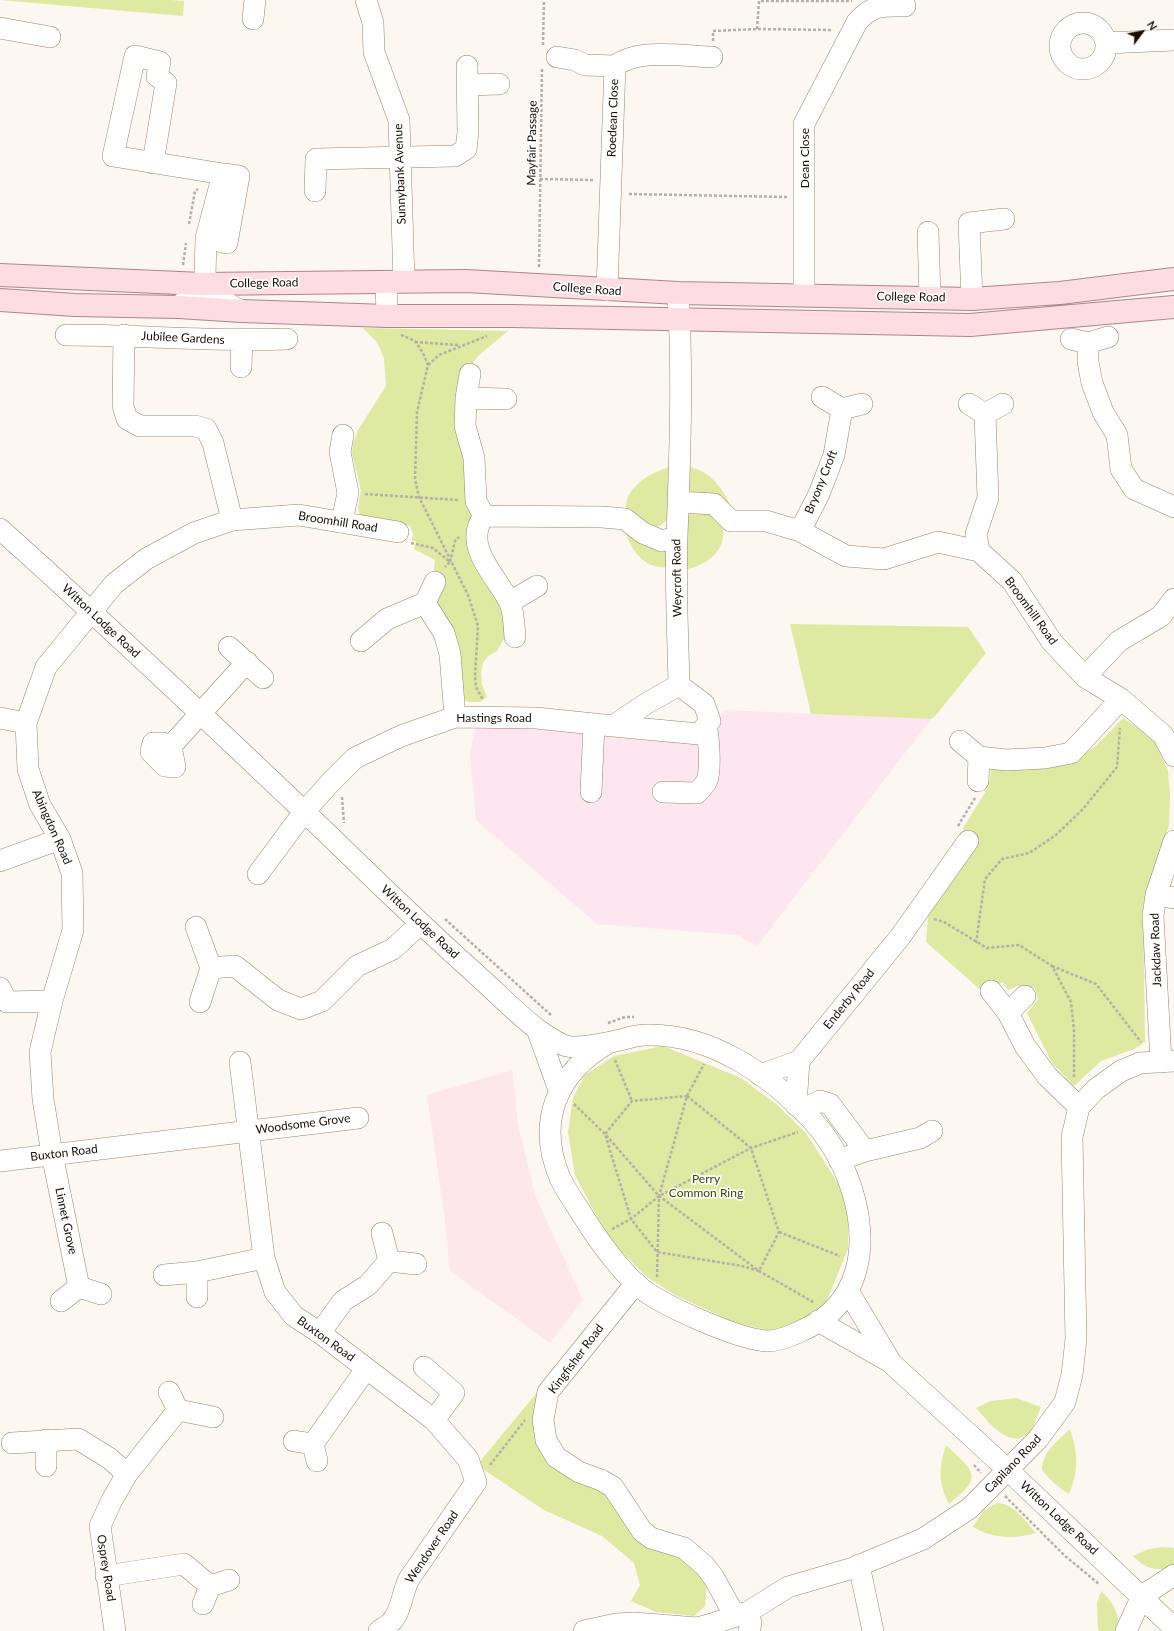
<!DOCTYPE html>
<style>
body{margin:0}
#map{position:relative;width:1174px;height:1631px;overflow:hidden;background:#fcf7f0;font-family:Lato,sans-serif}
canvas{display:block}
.north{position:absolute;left:1122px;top:12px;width:40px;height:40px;-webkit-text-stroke:3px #fff;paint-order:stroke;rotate:58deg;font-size:11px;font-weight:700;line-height:16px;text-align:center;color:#160e04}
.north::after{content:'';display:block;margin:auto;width:14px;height:18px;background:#160e04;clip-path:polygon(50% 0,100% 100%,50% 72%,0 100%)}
</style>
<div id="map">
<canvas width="1174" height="1631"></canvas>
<div class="north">N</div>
</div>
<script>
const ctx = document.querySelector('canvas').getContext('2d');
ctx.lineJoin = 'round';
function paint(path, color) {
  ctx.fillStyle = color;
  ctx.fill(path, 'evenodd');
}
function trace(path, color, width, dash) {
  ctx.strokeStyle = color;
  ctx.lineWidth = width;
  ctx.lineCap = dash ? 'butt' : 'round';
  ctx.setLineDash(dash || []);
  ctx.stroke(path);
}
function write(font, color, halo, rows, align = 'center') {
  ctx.font = font + ' Lato,sans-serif';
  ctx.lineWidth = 3.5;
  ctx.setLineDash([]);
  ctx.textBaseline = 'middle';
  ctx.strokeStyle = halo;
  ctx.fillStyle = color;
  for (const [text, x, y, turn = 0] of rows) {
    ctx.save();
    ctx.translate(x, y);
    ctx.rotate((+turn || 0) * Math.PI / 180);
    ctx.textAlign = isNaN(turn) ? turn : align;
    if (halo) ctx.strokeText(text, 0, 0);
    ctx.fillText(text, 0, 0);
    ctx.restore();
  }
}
paint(new Path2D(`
 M512,1070L518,1125L535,1195L583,1300L550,1343L450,1271L445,1221L427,1095Z`), '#fde7e9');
paint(new Path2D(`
 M725,710L931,719L757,946L738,935L597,924L476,820L470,755L476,724L703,737Z`), '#fee6f1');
paint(new Path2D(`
 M0,0H170L184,1L183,16Z
 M363,328L508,331L478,356L463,378L472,507L470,533L506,619L505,637L497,651L488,656L483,663L481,671L482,685L487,697L480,702H468L464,699V689L460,686L437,598L433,577L435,560L414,549L416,541H412L413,534L410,526L360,515L358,508L361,490L352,454L353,444L358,430L386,386L384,358L377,342Z
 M684,466C709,470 720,484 731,506L693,493L686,487Z
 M669,467V517C663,525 658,528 649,529L626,512C623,488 650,473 669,467Z
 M698,510L707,511L723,526C727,552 705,567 682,570L685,521L690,514Z
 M624,527L663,548L668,555L669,567C643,570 630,549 624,527Z
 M790,624L968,627L986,653L936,715L931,719L811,714Z
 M1123,718L1153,738L1168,771L1170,797L1169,825L1143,906L1145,1042L1134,1049L1101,1061L1074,1086L1052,1063L1027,1013L1038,999L1035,989C1025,983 1019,985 1008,990L1003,982L983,992L926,942L928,916L974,851L963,828L988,788L992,766L1070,764L1097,745Z
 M663,1046L741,1078L776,1104L806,1133L841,1188L848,1215V1249L825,1305L810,1319L771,1331L733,1322L675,1295L647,1277L621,1251L604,1230L575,1175L568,1132L573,1098L585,1075L614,1056Z
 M540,1389L537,1437C595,1482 659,1527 707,1582L705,1606L694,1616L656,1612L631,1601L640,1585L634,1563L602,1536L544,1510L477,1465Z
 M1016,1398L1041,1407C1038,1414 1035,1424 1031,1430C1012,1454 988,1421 976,1408L991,1401Z
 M1070,1429C1078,1452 1079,1471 1069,1494C1058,1487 1050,1480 1042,1470C1042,1452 1058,1441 1070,1429Z
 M946,1445C974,1472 985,1476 949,1504C938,1484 939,1466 946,1445Z
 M997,1503C1015,1504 1025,1521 1036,1533C1013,1539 994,1539 973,1527L983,1511Z
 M1162,1547L1174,1548V1565C1159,1574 1144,1568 1133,1556L1149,1549Z
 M1101,1591C1112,1601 1122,1615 1116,1631H1099L1098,1629L1097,1603Z`), '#dee9a2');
const minor = new Path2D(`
 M366,0L373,23L374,52L399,120L404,281
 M253,19L255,0
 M1060 46a23 23 0 1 1 46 0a23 23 0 1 1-46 0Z
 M0,28L50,37
 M1106,43L1174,40
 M557,57L575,60L585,65L615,66
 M468,85L499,84
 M153,163L166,83L157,76L160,62L135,56L113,156L223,174L206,238L205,277L202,284L179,307
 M315,191L316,159L455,156L466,149L468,132L467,66
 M928,232L930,298
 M206,238L227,243L239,176L223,174
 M386,282L387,316
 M202,284L211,294L241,311
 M607,290L615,66C638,48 683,56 712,57
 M804,295V124L857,22C873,4 883,6 905,6
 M972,299L969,223L1004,219
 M66,335C140,335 213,342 287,339
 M124,335L123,406L127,419L140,426H195L206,429L213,443L232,520
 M1071,339L1088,343V362L1092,383L1103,412L1117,435L1121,469L1134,489L1174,507
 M1088,343L1108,337
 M241,367L242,341
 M470,374L466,398L465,426L474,458L476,501L484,516
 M466,398L506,399
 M969,404L985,414L988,498L976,534L979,551
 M842,409L862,404
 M985,414L1003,404
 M679,502L714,504L731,521H766L800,531L846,556L884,559L938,542L979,551L1012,581L1052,642L1085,677L1121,699L1163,735L1174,756
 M484,516L602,517L625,519L643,533L662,541L677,537
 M484,516C462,545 496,576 509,601C514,610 514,627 515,637
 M342,521L348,493L340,452L343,435
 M0,529C114,631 225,736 336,842C382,887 429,932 478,976C497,993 516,1013 537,1029C544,1034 558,1044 567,1046C577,1049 601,1044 611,1042C623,1040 634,1035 646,1035C711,1033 770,1075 813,1121C857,1169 884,1264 830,1313C817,1325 783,1342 766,1341C735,1338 660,1305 637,1285C616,1265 598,1240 583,1216C575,1203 566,1191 560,1178C536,1121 557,1073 608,1043
 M800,531L819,494L834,455L842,409L822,397
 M510,602L537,586
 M425,603L435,582
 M361,641L387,619L425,603L444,633L450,654L455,717
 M229,647L263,678
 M1085,677L1119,641L1161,616L1174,599
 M0,718L26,723
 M613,726L699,734L710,721L704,704L679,685C678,636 675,586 677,536C680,455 683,374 678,293
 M960,741L979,757L1006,760L1045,758L1071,753L1121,699
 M171,746L163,743H153L151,752L165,766L175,767L171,746L247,662
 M978,781L979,757
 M591,792L594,724
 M663,792L697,793C701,789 705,785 707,780C711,770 709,737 706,726
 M0,861L60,839
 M258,874L304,812L330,783L355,758L401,736L455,717L536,718L613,726L647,703L679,685
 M1156,895L1174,898
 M196,927L211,968L235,966L278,1000L301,1009L322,1001L357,966L393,949L420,924
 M0,988L7,1002L52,1001
 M991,991L1008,1013L1025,1046L1047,1076L1079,1107
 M200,1002L211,968
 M1008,1013L1025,996
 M537,1029L559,1090
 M240,1062L264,1258L275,1292L294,1316L320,1333L434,1420L468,1459L476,1482L409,1579C402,1592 402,1610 392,1621C389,1625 383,1628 379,1631
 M1161,1062L1153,916L1156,895L1174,841
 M760,1075L799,1061L900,937L968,841
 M796,1105L799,1061
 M802,1110L820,1101L830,1104L865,1151
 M839,1160L865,1151L920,1138L932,1131
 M0,1161L358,1118
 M389,1261L416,1264
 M197,1272V1297
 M164,1275L197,1272L264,1258
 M636,1283L548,1392L543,1420L546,1440L556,1457L579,1472L601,1480L613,1487L642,1531L651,1538L684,1548L705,1566L714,1578L735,1616
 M848,1291L890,1361
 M101,1294L79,1287L52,1154L43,1099L40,1052L52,1001L73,930L72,873L60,839L40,805L28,769L26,723L46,667L114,584L146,559L194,533L232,520L299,515L398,532
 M61,1301L79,1287
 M818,1321L890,1362L1008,1470L1174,1628
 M320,1333L343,1301L368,1285L389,1261L382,1233
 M424,1367L454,1393L434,1420
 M178,1410L213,1417
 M46,1440V1466
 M294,1441L313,1444
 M12,1443L78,1439L109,1458L127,1474
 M317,1461L313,1444L366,1369
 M859,1565L873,1631
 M106,1576L184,1564L210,1586L229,1580
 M203,1604L210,1586
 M748,1612L751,1623L749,1631
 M115,1631L100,1526L112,1500L127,1474L178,1410L169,1392
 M584,1631L616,1624L634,1623L697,1628L715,1623L748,1612L788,1587L853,1568L923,1539L970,1508L1038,1439L1065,1402L1072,1375L1076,1339L1072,1137L1079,1107L1096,1089L1121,1071L1140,1063L1174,1061
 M1126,1631L1142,1596L1174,1575`);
const major = new Path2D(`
 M0,275L202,284L466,281L678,293L972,299L1060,293L1174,279
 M0,300L75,305L179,307L241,311L387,316H511L970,325L1174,307`);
trace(minor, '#9b8468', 22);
trace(major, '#ac8688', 24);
trace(new Path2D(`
 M757,29L759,1H852
 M713,41V31L757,29L833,30
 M543,45L544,0
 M540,179L594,180
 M629,194L788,197
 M189,224L195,191L198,189
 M183,265L186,243
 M539,267L542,68
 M401,335L415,341L423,353L428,365L417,412L415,479L419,497L468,595L478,626L475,676L476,687L483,700
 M415,342L458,345
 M428,365L439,355L487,336
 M365,494L458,500
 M411,543L433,548L450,562L445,567
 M450,562L455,541L459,537
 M342,797L344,823
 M958,826L975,798
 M445,919L552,1016
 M934,919L944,922L987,948L1019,945L1052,966L1071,1002L1074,1030V1077
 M976,943L985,879L1002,859L1029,853L1056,835L1083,809L1117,767L1120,728
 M1052,966L1096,984L1141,1042
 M608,1023L625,1017H634
 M615,1060L632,1101
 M687,1096L751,1148L779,1232L759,1271L742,1266L657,1252L631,1219L605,1134L632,1101Z
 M574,1104L605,1134L659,1196L759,1271L815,1303
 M612,1229L631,1219L659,1196L751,1148L798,1132
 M779,1232L840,1256
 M657,1277L659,1196L687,1096L704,1064
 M490,1465L525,1420
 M974,1465L981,1473
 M1005,1496L1064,1555L1099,1584`), '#b5afa7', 2.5, [3, 2]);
trace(minor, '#fff', 21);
trace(major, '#fedde2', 22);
write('12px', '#160e04', '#fff', [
 ["Roedean Close",613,118,-88],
 ["Mayfair Passage",532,143,-89],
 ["Dean Close",805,158,-90],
 ["Sunnybank Avenue",400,174,-92],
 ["College Road",264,283,-1],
 ["College Road",587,289,4],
 ["College Road",911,297,1],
 ["Jubilee Gardens",183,338,3],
 ["Bryony Croft",821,482,-68],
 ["Broomhill Road",338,522,9],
 ["Weycroft Road",677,578,-91],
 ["Broomhill Road",1031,611,54],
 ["Witton Lodge Road",101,621,43],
 ["Hastings Road",494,718],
 ["Abingdon Road",52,827,66],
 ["Witton Lodge Road",420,922,43],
 ["Jackdaw Road",1156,950,-92],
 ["Enderby Road",849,999,-51],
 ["Woodsome Grove",303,1124,-7],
 ["Buxton Road",64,1153,-7],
 ["Linnet Grove",66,1221,78],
 ["Buxton Road",326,1339,36],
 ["Kingfisher Road",576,1359,-53],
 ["Capilano Road",1013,1464,-46],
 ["Witton Lodge Road",1059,1518,43],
 ["Wendover Road",432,1547,-56],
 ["Osprey Road",106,1568,81]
]);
write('12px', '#404600', '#fff', [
 ["Perry",706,1179],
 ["Common Ring",706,1193]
]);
</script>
